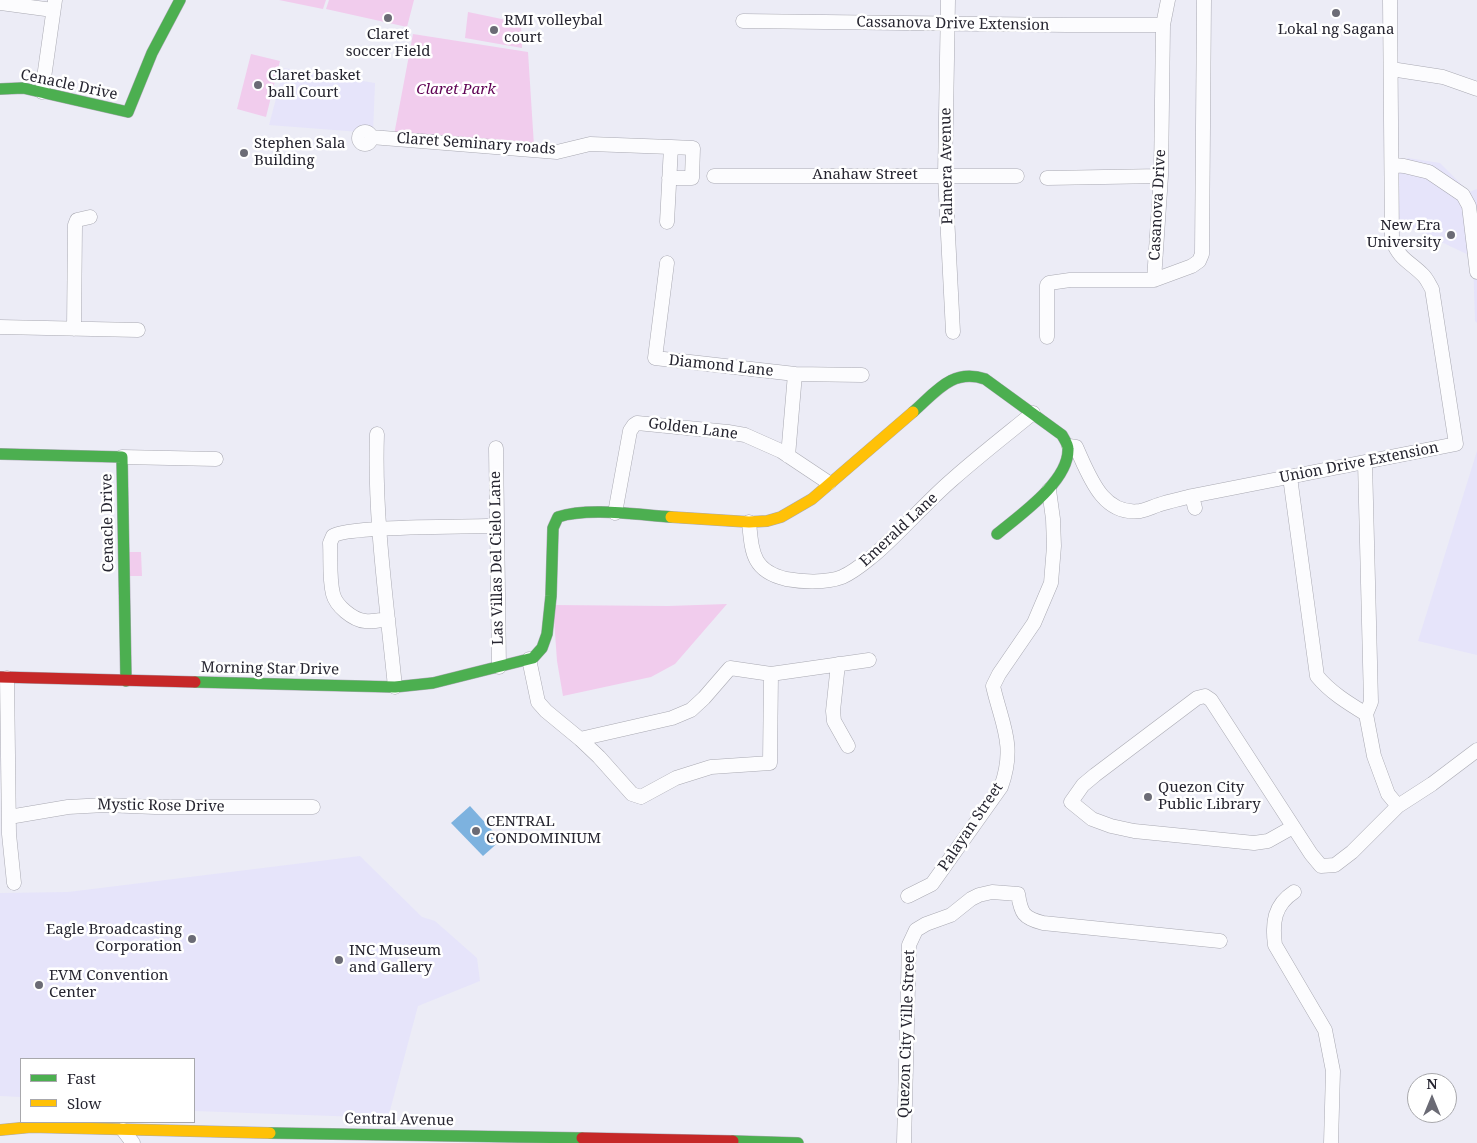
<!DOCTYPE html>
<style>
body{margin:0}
#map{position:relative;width:1477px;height:1143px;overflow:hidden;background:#ececf6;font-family:"Noto Serif",serif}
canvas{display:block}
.legend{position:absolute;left:20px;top:1058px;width:175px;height:65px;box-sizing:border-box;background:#fff;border:1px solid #a8a8ac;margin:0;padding:6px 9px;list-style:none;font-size:15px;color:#262530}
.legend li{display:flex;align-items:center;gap:10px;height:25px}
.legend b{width:25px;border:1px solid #a8a8ac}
.north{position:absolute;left:1407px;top:1073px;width:50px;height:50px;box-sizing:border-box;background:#fff;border:1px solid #a8a8ac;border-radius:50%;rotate:0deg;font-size:14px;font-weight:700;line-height:20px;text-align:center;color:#262530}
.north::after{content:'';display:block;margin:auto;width:18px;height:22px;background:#6b6b75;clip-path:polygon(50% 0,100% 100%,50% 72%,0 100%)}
</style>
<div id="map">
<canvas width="1477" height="1143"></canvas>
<ul class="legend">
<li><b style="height:6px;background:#4caf50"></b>Fast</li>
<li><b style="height:6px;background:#ffc107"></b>Slow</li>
</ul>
<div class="north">N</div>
</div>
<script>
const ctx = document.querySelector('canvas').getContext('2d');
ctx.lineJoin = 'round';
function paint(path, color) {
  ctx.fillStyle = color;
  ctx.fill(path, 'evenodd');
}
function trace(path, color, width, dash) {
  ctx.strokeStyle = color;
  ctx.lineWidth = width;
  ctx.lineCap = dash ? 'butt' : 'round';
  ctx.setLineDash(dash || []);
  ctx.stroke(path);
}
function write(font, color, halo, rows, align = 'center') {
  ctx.font = font + ' "Noto Serif",serif';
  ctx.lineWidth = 5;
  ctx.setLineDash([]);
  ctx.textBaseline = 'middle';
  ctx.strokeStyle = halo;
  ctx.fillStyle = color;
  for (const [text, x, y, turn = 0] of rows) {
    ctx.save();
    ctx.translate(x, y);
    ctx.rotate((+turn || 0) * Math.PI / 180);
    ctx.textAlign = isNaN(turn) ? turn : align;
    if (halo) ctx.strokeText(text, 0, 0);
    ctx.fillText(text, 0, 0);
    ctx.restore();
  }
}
paint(new Path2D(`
 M284,68L375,83L373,133L269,125Z
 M1408,158L1440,163L1469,192L1477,189V323L1475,321L1473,257L1386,216V170Z
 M1477,451V655L1418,641Z
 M360,856L422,917L435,921L477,958L480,981L418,1006L388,1118L194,1111V1059H21V1097L0,1096V893L68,892Z`), '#e6e4fa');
paint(new Path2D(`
 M279,0H326L323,9Z
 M329,0H414L407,27L326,9Z
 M468,12L521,23L522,48L465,38Z
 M413,34L528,52L534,146L394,135Z
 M251,54L280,61L266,117L237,109Z
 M127,552H141L142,576H128Z
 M727,604L675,664L651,677L563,696L557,661L553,605L668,606Z`), '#f1cced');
paint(new Path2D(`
 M470,806L501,840L483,856L451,823Z`), '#7db2df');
const street = new Path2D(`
 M948,0L945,176L953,332
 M0,3L53,10
 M743,21L1067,25H1163
 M1391,69L1443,77L1477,89
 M42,92L55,0
 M359 138a6 6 0 1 1 12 0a6 6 0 1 1-12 0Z
 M371,137L557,152L590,144L671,147L667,222
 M1392,165L1404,166L1429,172L1463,195L1469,206L1477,272
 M714,176H1017
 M669,178H692L693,148L671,147
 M1047,178L1161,176
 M667,263L655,358L795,374L788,456
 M1154,280L1161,176L1163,25L1168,0
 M0,327L138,330
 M74,329L75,225L77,220L90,217
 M1047,337V285L1049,283L1070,280H1154L1192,266L1199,261L1202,254L1204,0
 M795,374L862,375
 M377,434C374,518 387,604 395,687
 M1069,446L1076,447C1089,475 1102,516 1140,511C1146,510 1152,507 1158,505C1169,501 1181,499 1192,496L1456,444L1432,289C1429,284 1427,279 1423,275C1409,261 1400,260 1392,240L1390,0
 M496,448L499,667
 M122,457L216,459
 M1365,462L1371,702L1366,714L1374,756L1388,794L1398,806
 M1290,477L1317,676C1330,692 1348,703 1366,714
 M1192,496L1195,508
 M615,513L630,431L634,425L637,423L728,432L745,435L781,451L829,483
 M749,522C752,552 752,571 786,579C803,582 826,583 842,577C854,572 864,563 874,555C902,531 925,503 953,479C979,456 1006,435 1033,413
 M388,619C381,620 373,622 365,621C353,620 336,606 333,594C329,578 331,559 330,543L333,536C346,526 463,527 487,526
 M529,659L538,702L546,711L580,739L672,718L691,710L704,698L730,668L771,674L869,660
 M838,664L833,711L834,721L848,746
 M7,678L9,834L14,883
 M580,739L599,757L632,794L641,797L676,778L711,767L770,763L771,674
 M9,817L68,807L105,805L155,807H313
 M1293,827L1268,841L1254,843L1134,831L1111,826L1092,819L1071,802L1083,785L1095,775L1197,698L1205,696L1211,700L1311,854L1321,866L1335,865L1352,852L1398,806L1432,784L1477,750
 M1294,892C1274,905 1272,923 1275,945L1325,1030L1333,1071L1331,1143
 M908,896L932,884L1001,787C1016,745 1002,725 993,686L999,674L1034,623L1051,583L1054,546L1053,519L1049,490
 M123,1130L133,1143
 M904,1143L909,945L916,930L926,924L951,915L971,899L979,895L992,892L1018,894C1021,913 1023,918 1043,923L1220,941`);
const fast = new Path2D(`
 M0,89L23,88L128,112L152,53L180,0
 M913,412C936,392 952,368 985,379L1062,435C1064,439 1068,444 1068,449C1069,481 1020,515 997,534
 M0,454L122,457L126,681
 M195,682L395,687L433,683L533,658L542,648L547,634L551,596L553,528L558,517C589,507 638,515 671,517
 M270,1133L582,1138
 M733,1141L798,1143`);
const slow = new Path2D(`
 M671,517L749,522L767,521L781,517L812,499L913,412
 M0,1130L31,1127L270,1133`);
const jam = new Path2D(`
 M0,677L195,682
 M582,1138L733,1141`);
trace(street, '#a9a9b2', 15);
trace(fast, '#a9a9b2', 12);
trace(slow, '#a9a9b2', 12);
trace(jam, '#a9a9b2', 12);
trace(street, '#fcfcfe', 14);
trace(fast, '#4caf50', 11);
trace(slow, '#ffc107', 11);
trace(jam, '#c62828', 11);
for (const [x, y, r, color] of [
 [1336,13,5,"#6b6b75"],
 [388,18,5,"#6b6b75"],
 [494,30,5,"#6b6b75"],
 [258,85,5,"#6b6b75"],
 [244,153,5,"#6b6b75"],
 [1451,235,5,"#6b6b75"],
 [1148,797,5,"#6b6b75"],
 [476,831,5,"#6b6b75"],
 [192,939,5,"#6b6b75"],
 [339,960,5,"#6b6b75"],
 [39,985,5,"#6b6b75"]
]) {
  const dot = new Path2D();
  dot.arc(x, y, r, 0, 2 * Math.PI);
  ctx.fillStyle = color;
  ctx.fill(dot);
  trace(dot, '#fff', 2);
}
write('15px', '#262530', '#fff', [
 ["RMI volleybal",504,21],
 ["court",504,38],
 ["Lokal ng Sagana",1336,30,"center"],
 ["Claret",388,35,"center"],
 ["soccer Field",388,52,"center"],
 ["Claret basket",268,76],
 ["ball Court",268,93],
 ["Stephen Sala",254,144],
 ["Building",254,161],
 ["New Era",1441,226,"right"],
 ["University",1441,243,"right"],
 ["Quezon City",1158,788],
 ["Public Library",1158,805],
 ["CENTRAL",486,822],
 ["CONDOMINIUM",486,839],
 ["Eagle Broadcasting",182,930,"right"],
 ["Corporation",182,947,"right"],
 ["INC Museum",349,951],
 ["and Gallery",349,968],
 ["EVM Convention",49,976],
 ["Center",49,993]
], 'left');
write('15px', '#262530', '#fff', [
 ["Cassanova Drive Extension",953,24,1],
 ["Cenacle Drive",69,85,12],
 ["Claret Seminary roads",476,144,4],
 ["Palmera Avenue",947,166,-91],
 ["Anahaw Street",865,175],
 ["Casanova Drive",1158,205,-87],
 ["Diamond Lane",721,366,6],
 ["Golden Lane",693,429,7],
 ["Union Drive Extension",1359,463,-11],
 ["Cenacle Drive",108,523,-91],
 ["Emerald Lane",899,530,-43],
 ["Las Villas Del Cielo Lane",497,558,-91],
 ["Morning Star Drive",270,669,1],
 ["Mystic Rose Drive",161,806,1],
 ["Palayan Street",971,827,-56],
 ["Quezon City Ville Street",907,1034,-88],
 ["Central Avenue",399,1120,1]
]);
write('italic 15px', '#5f0254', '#fff', [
 ["Claret Park",456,90]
]);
</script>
